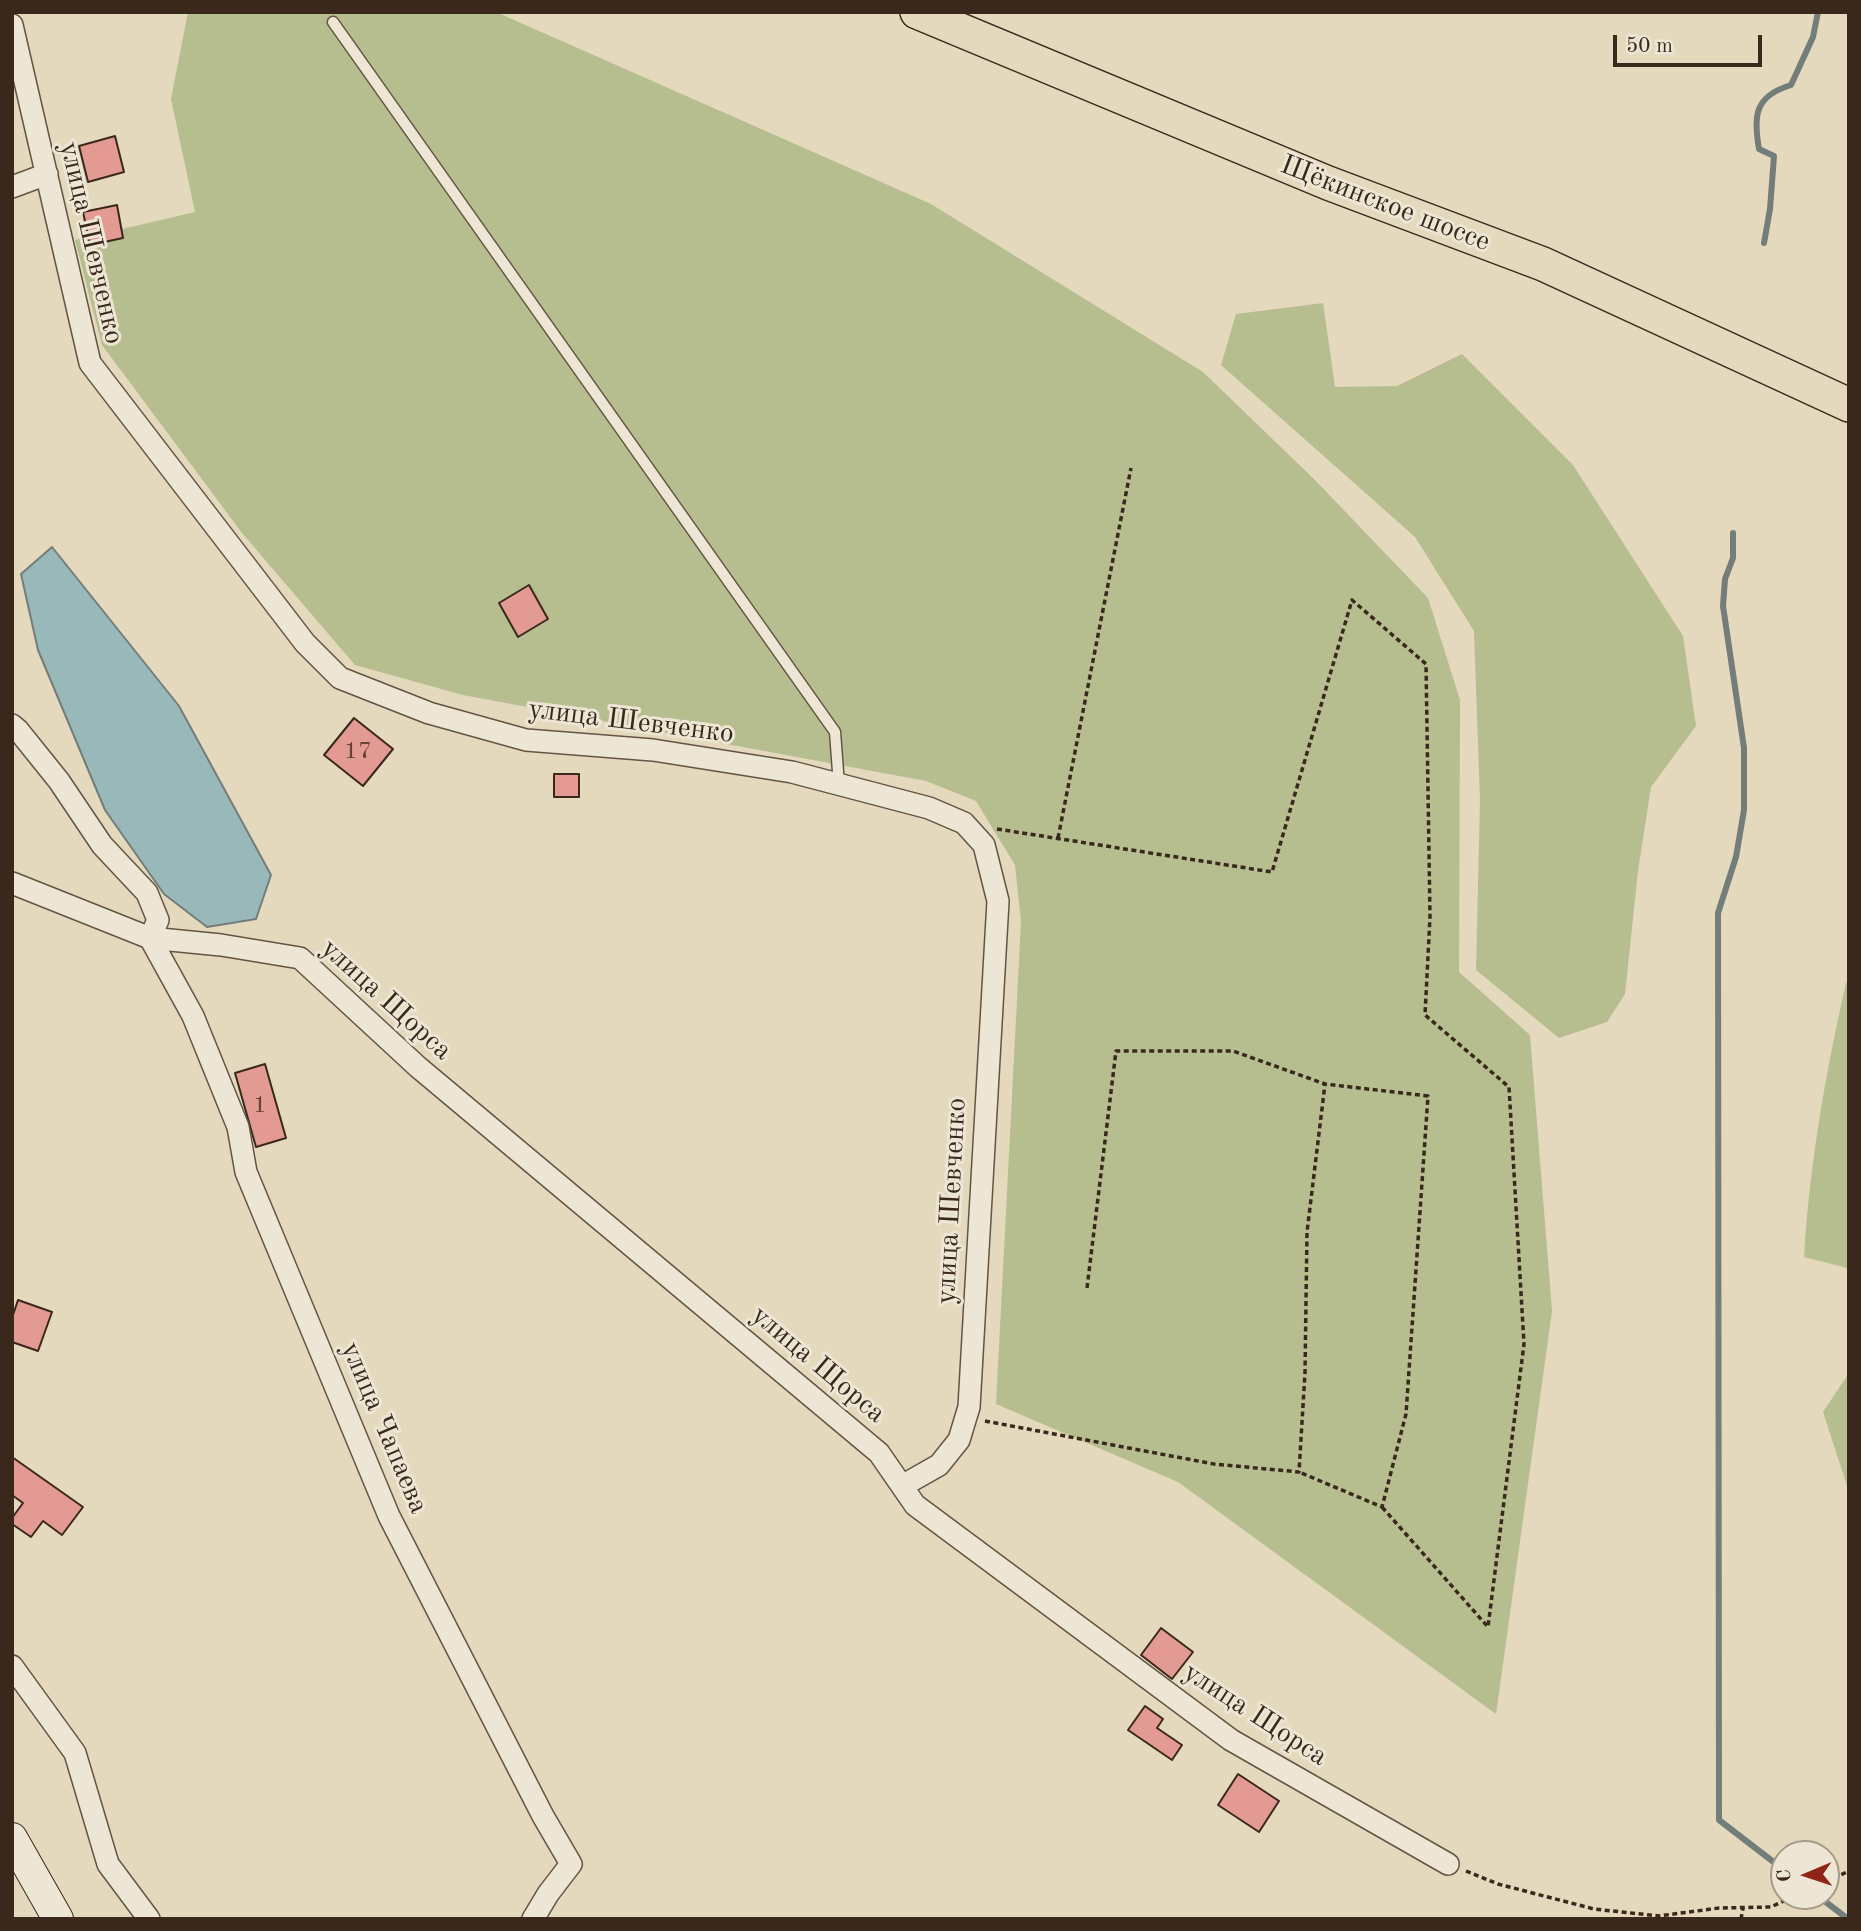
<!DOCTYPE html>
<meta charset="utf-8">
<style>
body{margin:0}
#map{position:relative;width:1861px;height:1931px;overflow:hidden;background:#e4d8bd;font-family:"Old Standard TT",serif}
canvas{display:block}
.frame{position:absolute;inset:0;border:14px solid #3a281c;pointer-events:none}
.north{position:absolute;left:1770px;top:1840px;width:70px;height:70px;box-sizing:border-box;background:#ede6d4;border:2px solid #a59a8a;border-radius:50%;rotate:268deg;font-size:19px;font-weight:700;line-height:28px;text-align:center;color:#3a281c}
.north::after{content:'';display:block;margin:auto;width:24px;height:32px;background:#8f2418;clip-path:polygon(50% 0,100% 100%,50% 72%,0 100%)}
.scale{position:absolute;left:1613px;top:35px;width:149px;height:32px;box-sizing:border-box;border:4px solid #3a281c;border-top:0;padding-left:9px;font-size:21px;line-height:24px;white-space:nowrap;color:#3a281c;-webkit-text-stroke:5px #ede6d4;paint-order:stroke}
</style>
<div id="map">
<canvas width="1861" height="1931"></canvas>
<div class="frame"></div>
<div class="north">С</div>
<div class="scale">50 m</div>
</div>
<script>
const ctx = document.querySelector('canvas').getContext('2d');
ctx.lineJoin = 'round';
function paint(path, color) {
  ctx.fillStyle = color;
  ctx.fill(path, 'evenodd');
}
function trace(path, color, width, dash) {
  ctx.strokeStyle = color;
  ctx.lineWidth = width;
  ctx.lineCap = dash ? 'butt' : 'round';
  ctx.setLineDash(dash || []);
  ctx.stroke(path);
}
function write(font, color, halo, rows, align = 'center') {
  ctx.font = font + ' "Old Standard TT",serif';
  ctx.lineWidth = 6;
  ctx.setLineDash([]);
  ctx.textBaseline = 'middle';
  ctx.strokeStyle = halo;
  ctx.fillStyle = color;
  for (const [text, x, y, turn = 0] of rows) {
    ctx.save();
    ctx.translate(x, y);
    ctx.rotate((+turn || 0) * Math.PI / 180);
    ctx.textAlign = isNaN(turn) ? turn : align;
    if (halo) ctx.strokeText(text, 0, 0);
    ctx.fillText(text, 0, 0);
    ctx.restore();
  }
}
paint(new Path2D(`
 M188,12H496L931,204L1203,372L1315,480L1428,598L1460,700L1459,972L1530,1035L1552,1311L1496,1714L1178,1482L996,1404L1021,922L1015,865L976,801L926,781L463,695L355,665L242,533L102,345L75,240L195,212L171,99Z
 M1323,303L1335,387L1397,386L1462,354L1573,465L1683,636L1696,726L1651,787L1638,871L1625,994L1607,1022L1559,1038L1476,970L1480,800L1474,631L1415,537L1221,365L1236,314Z
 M1849,981V1265L1847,1268L1804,1257C1810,1161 1825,1076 1846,983Z
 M1849,1373V1492L1823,1412Z`), '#b6be8f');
const water = new Path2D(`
 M52,547L179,706L271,875L256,919L207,927L164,894L105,810L38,650L21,574Z`);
paint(water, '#99b8ba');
trace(water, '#737e7b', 2);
trace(new Path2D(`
 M1764,243L1770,209L1774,156L1759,149C1753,115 1755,96 1791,85L1813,37L1818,12
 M1733,533V558L1725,579L1723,606L1744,748V810L1736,857L1718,913L1719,1820L1784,1870
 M1818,1896L1848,1919`), '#737e7b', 6);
const building = new Path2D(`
 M115,136L124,172L88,182L79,146Z
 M117,205L123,238L90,245L83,212Z
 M529,585L548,619L518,637L499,603Z
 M354,718L393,749L363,786L324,755Z
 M554,774H579V797H554Z
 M265,1064L286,1138L256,1147L235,1073Z
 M18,1300L52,1312L38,1351L12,1342V1318Z
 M12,1457L83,1507L62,1535L43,1521L31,1537L12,1524V1518L23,1503L12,1495Z
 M1161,1628L1193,1652L1172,1679L1141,1655Z
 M1145,1706L1163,1719L1157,1728L1182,1745L1172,1760L1128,1730Z
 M1238,1774L1279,1801L1259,1832L1218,1805Z`);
paint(building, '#e39a92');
trace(building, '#3a281c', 2);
const lane = new Path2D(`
 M333,22L835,732L839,785`);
const street = new Path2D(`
 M12,25L90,363L305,643L340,678L429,713L526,740L653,750L792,772L929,808L964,823L984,845L998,901L969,1407L959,1440L939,1465L902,1486
 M12,187L47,174
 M12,725L18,730L59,781L102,845L147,893L158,920L150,938
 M12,883L150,938L221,945L300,958L418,1067L879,1453L915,1505L1231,1740L1448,1864
 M150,938L193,1016L238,1127L246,1172L389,1516L543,1816L571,1864L548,1894L533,1919
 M12,1666L75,1753L108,1864L149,1919`);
const secondary = new Path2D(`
 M12,1838L58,1919`);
const primary = new Path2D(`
 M917,12L1328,183L1543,264L1849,405`);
trace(lane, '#645444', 13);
trace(street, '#645444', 24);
trace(secondary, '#3a281c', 32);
trace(primary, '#3a281c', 36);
trace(new Path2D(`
 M997,829L1272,872L1352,600L1426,664L1430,917L1425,1015L1509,1087L1524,1344L1488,1627L1382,1507
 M1058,838L1131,468
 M1087,1288L1116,1051H1233L1325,1084L1428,1096L1406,1414L1382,1507L1299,1472
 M985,1421L1214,1464L1299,1472L1305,1373L1307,1232L1325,1084
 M1466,1871L1498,1884L1594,1909L1659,1916L1719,1908L1771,1907L1794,1896
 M1826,1882L1849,1871
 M1741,1919L1743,1908`), '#3a281c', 3.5, [5, 3.5]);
trace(lane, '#ede6d4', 10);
trace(street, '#ede6d4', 21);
trace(secondary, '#ede6d4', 30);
trace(primary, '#e4d8bd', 33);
write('24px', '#64443a', null, [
 ["17",358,752],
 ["1",260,1106]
]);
write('28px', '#3a281c', '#ede6d4', [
 ["Щёкинское шоссе",1385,204,21],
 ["улица Шевченко",91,243,77],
 ["улица Шевченко",631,722,7],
 ["улица Щорса",386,1000,42],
 ["улица Шевченко",952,1201,-87],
 ["улица Щорса",818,1365,40],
 ["улица Чапаева",384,1428,67],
 ["улица Щорса",1255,1715,33]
]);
</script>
